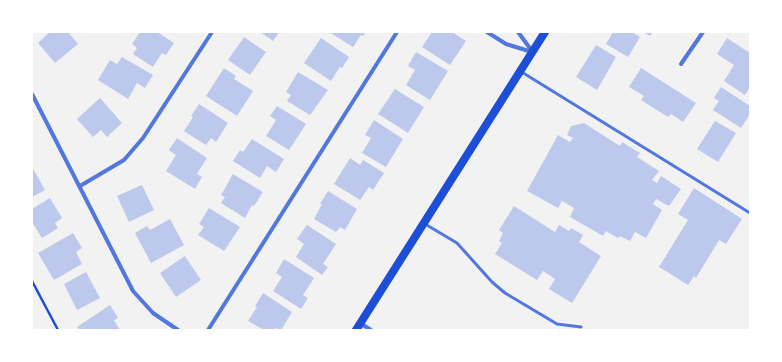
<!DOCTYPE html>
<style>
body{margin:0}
#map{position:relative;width:782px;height:362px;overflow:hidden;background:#f2f2f2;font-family:Literata,serif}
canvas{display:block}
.frame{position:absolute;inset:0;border:33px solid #fff;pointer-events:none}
</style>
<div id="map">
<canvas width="782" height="362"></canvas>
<div class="frame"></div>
</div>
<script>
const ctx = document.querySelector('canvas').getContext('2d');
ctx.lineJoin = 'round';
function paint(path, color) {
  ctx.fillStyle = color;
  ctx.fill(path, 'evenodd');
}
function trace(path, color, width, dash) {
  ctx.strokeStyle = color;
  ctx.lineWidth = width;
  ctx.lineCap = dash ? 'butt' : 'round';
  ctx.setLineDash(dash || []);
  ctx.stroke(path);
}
paint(new Path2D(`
 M50,32H68L78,44L55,63L38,43Z
 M140,32H157L174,43L166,55L162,53L153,67L133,54L137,48L132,44Z
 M260,32H279L273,41Z
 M329,32H366L363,36L361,35L353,47Z
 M432,32H452L466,41L450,65L422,47Z
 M613,32H632L640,37L628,57L606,44Z
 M643,32H653L650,36Z
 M244,37L266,52L250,75L228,60Z
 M321,38L349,57L342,68L340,67L331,81L304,63Z
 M727,38L750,53V87L745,95L724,81L734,65L717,54Z
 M596,45L616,57L597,90L576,77Z
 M416,52L448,71L430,100L406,85L415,70L408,66Z
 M122,57L153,75L145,88L137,83L128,99L98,80L110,60L117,64Z
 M224,68L236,76L234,79L253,91L237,116L206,96Z
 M641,68L696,103L683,122L671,114L668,117L641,100L644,96L629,87Z
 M298,72L328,90L310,115L287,101L291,95L286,92Z
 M721,87L750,106V114L741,128L713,110L719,101L714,98Z
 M395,89L424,107L408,133L378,114Z
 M100,98L122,123L107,137L101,130L93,137L77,119Z
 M199,104L228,123L216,142L211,138L206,145L184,131L193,117L191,116Z
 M277,106L306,124L289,150L266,136L276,120L270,116Z
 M374,120L403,139L386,167L362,153L371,138L365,135Z
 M715,121L736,133L718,162L697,149Z
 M584,123L620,146L622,142L640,153L637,157L659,171L652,180L657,183L661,176L681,189L669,206L656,199L653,204L662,210L646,238L635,232L630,241L620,236L618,238L606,231L603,236L570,217L574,208L562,201L558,208L527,191L558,135L570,142L573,138L567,135L571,126Z
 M177,138L207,158L197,174L202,177L195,189L166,171L176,155L169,150Z
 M252,139L284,159L276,172L267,166L260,178L233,161L240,150L243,152Z
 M350,158L360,165L363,160L384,173L373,190L369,187L360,200L334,184Z
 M32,167L45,190L32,197Z
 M233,174L263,192L254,206L252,205L245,218L221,203L225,197L221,195Z
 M142,185L154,210L129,222L117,196Z
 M694,188L742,219L726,244L719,240L696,278L694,276L688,285L659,267L688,220L678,214Z
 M328,191L357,209L345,230L340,227L336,232L314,219L322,204H320Z
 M50,198L62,218L55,223L58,228L42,238L32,222V209Z
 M514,206L555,232L559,225L569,231L571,228L583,235L579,242L601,256L572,303L549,289L555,279L543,271L537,280L495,254L502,243L499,241L503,233L499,230Z
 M209,208L240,227L224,251L198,235L204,227L199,224Z
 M170,219L184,245L151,263L135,233L147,226L150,230Z
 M307,225L336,244L323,264L328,267L322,275L296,257L304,244L297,239Z
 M73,233L82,248L76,252L82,264L54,280L38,253Z
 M185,256L201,280L176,297L160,273Z
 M284,259L314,278L303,295L308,298L301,309L273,291L282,277L276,273Z
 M86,272L100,298L77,310L64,284Z
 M263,293L292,312L281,330L275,328L273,330H264L248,321L257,307L255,306Z
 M110,305L118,318L114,320L120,330H80L77,327Z`), '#bdc9ec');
trace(new Path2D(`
 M32,281L58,330`), '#1d4ed8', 2.5);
trace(new Path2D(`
 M520,71L750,213
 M425,224L457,243L492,282L505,293L557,324L581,327`), '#5277de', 3);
trace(new Path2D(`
 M487,32L506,44L532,52
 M518,32L532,51
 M681,64L703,32
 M32,94L133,291L153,313L178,330
 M80,186L124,160L143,138L212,32
 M360,323L371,330
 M208,330L397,32`), '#5277de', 4);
trace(new Path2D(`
 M356,330L545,32`), '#1d4ed8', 8);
</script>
